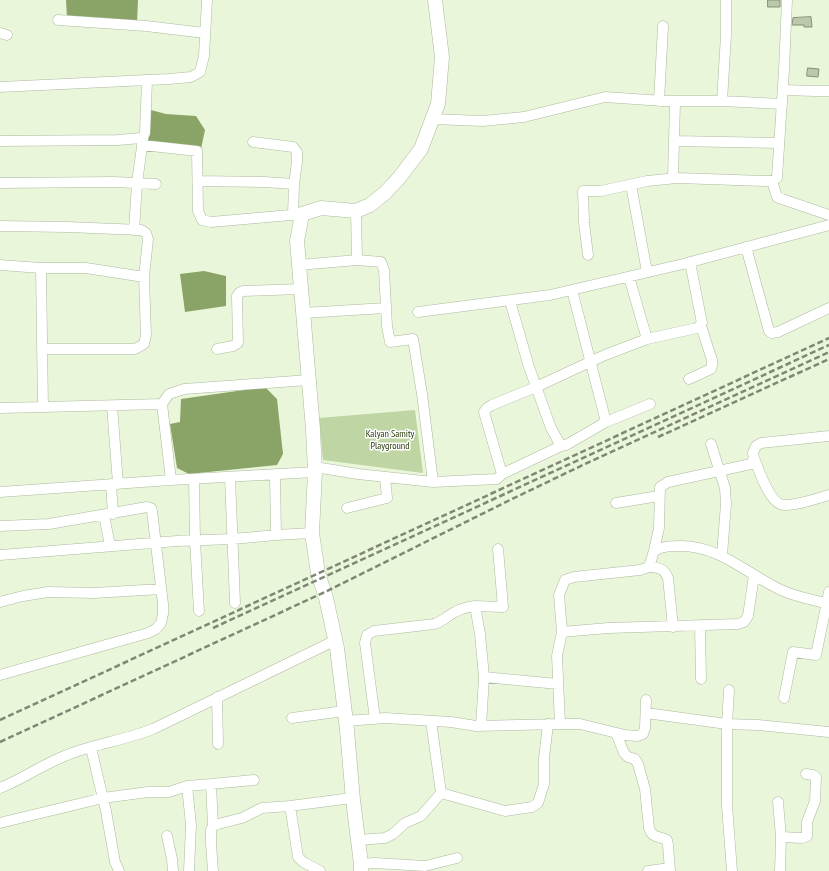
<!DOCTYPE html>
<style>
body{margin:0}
canvas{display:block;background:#e9f6d9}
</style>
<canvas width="829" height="871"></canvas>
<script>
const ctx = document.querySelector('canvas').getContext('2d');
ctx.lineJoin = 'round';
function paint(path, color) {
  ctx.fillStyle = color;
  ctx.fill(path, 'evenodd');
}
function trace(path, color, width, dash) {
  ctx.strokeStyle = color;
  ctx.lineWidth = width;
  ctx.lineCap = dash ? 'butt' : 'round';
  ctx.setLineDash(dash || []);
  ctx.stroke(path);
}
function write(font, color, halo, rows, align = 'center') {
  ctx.font = font + ' "PT Sans Narrow",sans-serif';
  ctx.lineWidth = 3;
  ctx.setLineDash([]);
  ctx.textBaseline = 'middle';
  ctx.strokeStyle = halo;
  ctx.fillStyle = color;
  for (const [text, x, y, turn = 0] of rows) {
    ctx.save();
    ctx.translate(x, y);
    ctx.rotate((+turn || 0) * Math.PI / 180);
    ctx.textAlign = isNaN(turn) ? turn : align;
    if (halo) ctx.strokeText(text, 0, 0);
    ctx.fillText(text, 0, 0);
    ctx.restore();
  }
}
paint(new Path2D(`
 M415,410L423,473L323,460L319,418Z`), '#bfd5a4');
paint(new Path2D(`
 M66,0H138L137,23L67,18Z
 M151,110L166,114L196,116L205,130L201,149L148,145Z
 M204,271L226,276V306L185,312L180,274Z
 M265,387L277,399L283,454L277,465L189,474L177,468L170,424L180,422L181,399Z`), '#89a466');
const building = new Path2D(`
 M768,0H780V7H768Z
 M811,17L812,27H804V25H792L793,18Z
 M808,68L819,69L818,77L807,76Z`);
paint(building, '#bbc8ac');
trace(building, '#849075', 1);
const street = new Path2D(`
 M58,20L146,26L205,33
 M0,33L7,35
 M0,87L169,79L191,77L200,72L204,56L207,0
 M783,90L815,91H829
 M659,101L663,26
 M722,101L726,35V0
 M432,119L483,121L524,117L605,97L663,101H722L782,104
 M0,141L118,140L141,138L143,137L145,133L147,80
 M674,141L779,143
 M253,142L293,147L297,152V162L294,184L293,215
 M142,145L197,151L198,211L202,220L211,222L302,214
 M673,178L675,102
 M199,181L264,182L294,184
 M772,181L777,197L779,198L829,215
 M0,183L114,182L156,184
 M631,185L647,272
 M356,211L357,260
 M0,226L67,227L141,230L146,233L148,239L144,277L146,335L144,344L135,349H42
 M134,230L137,183L143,139
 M746,247L769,331L772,333L778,332L829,308
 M588,255L584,223L583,191H601L647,181L677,178L765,181H772L777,178L784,70L787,0
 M0,265L41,268H86L144,277
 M299,265L357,260L381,262L384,270L387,326L390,342L413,339L422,394L433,482L497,479L502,474L484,412L487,408L492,405L536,387L605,355L647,339L697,328L702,323L690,262
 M629,277L647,339
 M572,290L606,422
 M510,301L529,367L551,428L561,446L566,445L606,422L650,404
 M418,312L550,295L683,264L829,225
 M303,313L386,308
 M217,349L233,346L238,343L237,296L239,293L243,291L302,289
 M689,379L711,369L712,365V360L701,326
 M162,404L171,480L315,472
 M112,406L118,484
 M43,407L162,404L169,394L184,389L309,380
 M0,408L43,407L41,268
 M711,444L725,488L726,504L722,555
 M754,458C759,470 768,499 780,504C791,508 818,498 829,495
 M315,467L358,474L433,482
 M275,474L276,535
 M502,474L561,446
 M230,477L235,603
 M194,479L195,541L199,611
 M111,484L113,514
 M0,492L171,480
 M616,503L659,496
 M347,508L387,498L385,477
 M104,515L110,546
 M0,526L49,524L147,507L151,508L152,511L163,604V614L161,623L156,629L148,633L0,675
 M654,551L659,528L660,487L668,482L751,464L754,458L753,453L756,446L761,443L829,436
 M0,555L177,541L233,539L276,535L312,533
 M649,567C659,568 664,568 668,578L673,627
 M0,602L23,596L48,592L94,593L161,589
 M700,626L701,679
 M562,632L608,628L738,624L744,622L748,616L754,575
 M484,677L558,684
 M729,690L727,724V806L732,871
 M217,697L218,744
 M784,698L793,652L816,655L829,592
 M646,713L727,724L758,725L829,732
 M292,718L344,711
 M375,719L365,643L367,635L374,631L434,624C442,622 446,617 453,613C460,609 467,607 475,606
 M346,721L385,718L451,722L476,726L560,724H580L625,735L637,736L643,734L645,728L646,700
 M431,721L441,793L505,811L532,807L538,803L544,784V758L548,724
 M560,724L557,656L562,632L559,595L565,580L574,577L640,570L649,567L654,551C663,546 670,546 681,546C720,546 747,574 781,590C796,597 814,600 829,604
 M481,726L484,677L480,634L475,606L503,607L498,549
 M616,733L624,753L628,757L635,759L638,764L645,789L649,828C653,839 657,835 667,840L668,845L670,871
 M91,748L106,811L115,862L119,871
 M211,784L254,780
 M187,786L211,784L213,826
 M0,788C23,779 43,764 67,755C94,744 125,740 153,729L336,640
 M778,802L781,837L780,871
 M290,806L352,798
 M0,823L103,798L148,792H169L187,786L191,825L189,871
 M167,836L172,859L173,871
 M781,837L802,838L807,836V822L815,801L816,777L813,775L806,774
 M358,840L385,838L393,834L405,823L421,816L441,793
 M361,864L375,863L425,866L457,858
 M213,871L211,844V830L213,826L218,824L242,818L262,808L290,806L298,857L303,862L320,871
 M648,871L670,868`);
const secondary = new Path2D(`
 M361,871V864L353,800L347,730L337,648L326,598L318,573L312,533L315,472L313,429L297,241L302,214L321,208L356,211L370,205L385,193L399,178L421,149L438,104L442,57L435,0`);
trace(street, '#acb99d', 11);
trace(secondary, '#acb99d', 15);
trace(street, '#fff', 10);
trace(secondary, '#fff', 14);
trace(new Path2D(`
 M658,437L829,359
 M213,628L829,345
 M0,720L829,338
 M0,742L325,592L510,500L587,463L829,352`), '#808875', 2.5, [6, 3]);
write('10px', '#273809', '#fff', [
 ["Kalyan Samity",390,434],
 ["Playground",390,446]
]);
</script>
